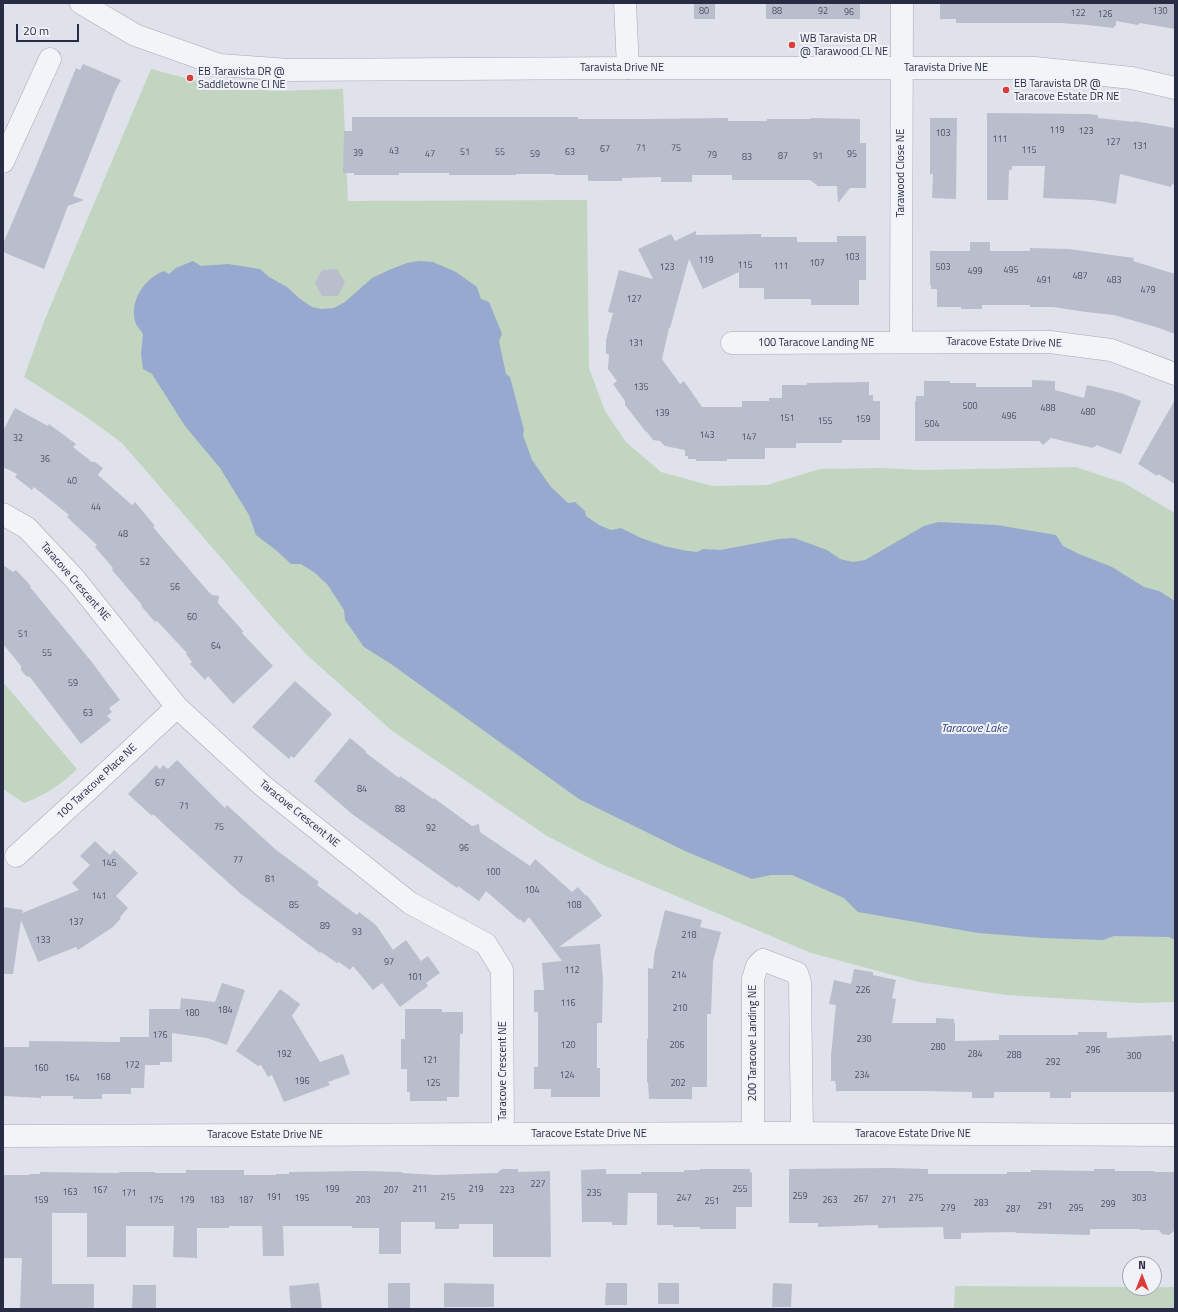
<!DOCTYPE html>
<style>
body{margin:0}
#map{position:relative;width:1178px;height:1312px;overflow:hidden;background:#e0e2eb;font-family:"Titillium Web",sans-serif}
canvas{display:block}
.frame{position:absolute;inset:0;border:4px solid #272c44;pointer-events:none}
.north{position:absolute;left:1122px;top:1256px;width:40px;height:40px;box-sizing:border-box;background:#f0f2f8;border:1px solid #a0a3b0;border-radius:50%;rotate:0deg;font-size:11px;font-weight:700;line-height:16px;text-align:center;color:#272c44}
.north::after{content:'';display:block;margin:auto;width:14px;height:18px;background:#dc3c38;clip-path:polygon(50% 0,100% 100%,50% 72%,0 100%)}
.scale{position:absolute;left:16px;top:24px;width:63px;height:18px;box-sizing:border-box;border:2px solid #272c44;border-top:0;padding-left:5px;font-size:12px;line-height:14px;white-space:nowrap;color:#272c44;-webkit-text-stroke:3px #f0f2f8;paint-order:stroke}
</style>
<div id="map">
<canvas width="1178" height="1312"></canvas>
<div class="frame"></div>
<div class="north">N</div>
<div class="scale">20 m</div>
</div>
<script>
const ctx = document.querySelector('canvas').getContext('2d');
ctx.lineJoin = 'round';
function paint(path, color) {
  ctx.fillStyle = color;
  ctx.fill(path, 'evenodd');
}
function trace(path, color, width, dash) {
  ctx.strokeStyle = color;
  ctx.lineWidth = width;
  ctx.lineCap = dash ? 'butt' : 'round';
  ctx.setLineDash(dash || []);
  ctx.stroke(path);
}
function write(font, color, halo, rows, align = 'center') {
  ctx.font = font + ' "Titillium Web",sans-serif';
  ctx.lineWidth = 4;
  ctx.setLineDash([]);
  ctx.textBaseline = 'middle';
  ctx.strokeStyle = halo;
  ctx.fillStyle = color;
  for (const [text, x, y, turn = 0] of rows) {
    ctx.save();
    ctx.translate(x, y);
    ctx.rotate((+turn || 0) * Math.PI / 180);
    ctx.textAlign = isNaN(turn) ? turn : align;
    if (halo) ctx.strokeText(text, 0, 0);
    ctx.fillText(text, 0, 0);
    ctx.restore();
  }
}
paint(new Path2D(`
 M151,69L216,86L275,91L343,89L348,201L587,200L589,368L605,411L626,442L661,472L712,486L767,485L820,469L882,468L921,470L1076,467L1124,483L1175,513V1002L1139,1003L1006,995L919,982L811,953L603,865L547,836L391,730L307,655L272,617L122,443L85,416L24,377L45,319Z
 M3,682L77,769C61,785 45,795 24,803L3,789Z
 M955,1286L1130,1287V1288L1175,1287V1309H954Z`), '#c2d5c0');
paint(new Path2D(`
 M193,261L201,266L228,264L260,269L269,277L287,287L300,299L312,307L321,309L334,308L345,302L372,278L389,270L407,263L419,261L433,262L456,272L477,287L481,299L489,302L502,334L499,341L506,374L510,377L524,430L523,435L532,460L551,487L568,503L575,502L585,511L586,516L599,525L611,530L621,528L641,538L664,546L682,550L697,552L703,549L720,550L779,539L794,538L827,550L840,559L853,562L865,560L924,526L938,522L997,525L1056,535L1063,546L1079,554L1112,567L1144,587L1159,591L1175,601V940L1169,937L1114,936L1103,940L1042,938L978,933L858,912L844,898L792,875H771L752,879L685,851L579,799L391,664L364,647L345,620L344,610L327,584L315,573L301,564H291L277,551L256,535L249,515L220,468L185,426L152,374L143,369L141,354L143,334C141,331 138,327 136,324C128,303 144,278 164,271L169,274L176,268Z`), '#97a9ce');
paint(new Path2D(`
 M694,3H715V19H694Z
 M766,3H860V19H766Z
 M940,3H1175V29L1140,23L1138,25L1116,21V26H1114V28L1088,25L1060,23H956V19H940Z
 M83,64L121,80L115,91L73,196L84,200L68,206L44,269L3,252V244L37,164L76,68L80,70Z
 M987,113L1088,114L1098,115V118L1134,122V121L1175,128V185L1172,184L1171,187L1120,174L1116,204L1093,200L1043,198L1045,166H1012V170H1009L1008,200H987Z
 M352,117H578V119H647L728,118V121H767V119H810V118L860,119V143H866V188H850L838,203L837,186H818L810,180H732V175H692V182H661V177L622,178V181H588V175H555V174H516V175H449V173H399V175H354V173H343L344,131H352Z
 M930,118H957L956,199L932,198L933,174H930Z
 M696,231V235L761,234V237H797V242H837V236H866V280H859V305H811V299H764V288H739V272L703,289L689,259L670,328H669L662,359L680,384L684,381L702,407H742V401H769V398H782V385H807V383L869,382V395H873V401H880V440H842V443H796V448H765V459H727V461H696V459H688V456H685V450L665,446L660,441L653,440L647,432H646L625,405V401L613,384L617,381L608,369L609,354H606V340L613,313L608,312L619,270L653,279L638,249L671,234L675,241Z
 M970,242H990V251H1030V248L1069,249L1134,258L1133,261L1175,274V334L1159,328L1114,315L1086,312L1053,307H1030V305H982V309H961V307H937V289H931V285H930V251H970Z
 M337,269L345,282L338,296H322L315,283L322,270Z
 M1032,380L1055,381V390L1084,398L1087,385L1121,393L1141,401L1121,454L1096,445V447L1094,446L1093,448L1051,438L1043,445L1039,441H915V401H916V396H924V381H950V383H976V387H1032Z
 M1175,400V484L1158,474L1157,476L1138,464Z
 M15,408L48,426L49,424L76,444L73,447L92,462H95L103,468L98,475L132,505L135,502L155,526L153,527L206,589L212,595L219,596L218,603L243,631L242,633L273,666L233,704L208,676L205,680L190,664L192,662L186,654L187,653L157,621L155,622L141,606L142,605L112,570L113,568L95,547L97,545L67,517L69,515L34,487L32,490L15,477L17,474L3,467V431Z
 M3,565L13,572L16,570L31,586L30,587L91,661L120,700L109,708L112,712L107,716L111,720L81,744L30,677L26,676L21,670V666L3,644Z
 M295,681L332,714L294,758L291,756L289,759L252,727Z
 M350,738L366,751L365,752L399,778L400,776L433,799L434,798L472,826L479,824L480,832L530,866L535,859L572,892L578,887L586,896L587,895L602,916L559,947L600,944L603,980L602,1023H597V1068H600V1097H551V1089H534V1067H538V1012H534V990H544L542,963L562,961L529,917L524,923L520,919L519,920L486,891L479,901L458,886L457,888L352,814L314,781Z
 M177,760L225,808L227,805L275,849L319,882L317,885L357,915L359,912L376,925L393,950L406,940L421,961L428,956L440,973L426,983L428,986L400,1007L382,983L373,990L353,966L350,970L339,962L337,963L321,952L320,953L241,894L171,831L153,814L152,816L128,794L156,765L160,769L163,765L168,769Z
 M95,841L110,855L114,850L138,873L116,896L128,908L120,917L121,918L113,927L78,950L76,947L38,962L21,920L13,974H3V907L23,910L22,913L79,890L72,883L90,865L80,856Z
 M665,910L702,920L700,927L721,932L713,961L711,1014H707V1087H692V1099H649L648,1082H647V1039H648V968L653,969L654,955Z
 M854,969L873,972V975L896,980L892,998L896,999L892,1023H936V1018L954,1019V1023H955V1041L999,1040V1035H1078V1032H1107V1038L1172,1035V1041H1175V1092H1071V1098H1050V1092H994V1098H972V1092L920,1091H836V1083H835V1081H831V1055L836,1005L829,1004L834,980L851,984Z
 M222,983L245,990L227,1045L207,1038L172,1033V1062H160V1065H145L144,1088H131V1094H102V1099H73V1096H41V1098L3,1096V1047H29V1041L120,1042V1037H149V1009H180L181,998L215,1002Z
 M280,989L300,1004L292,1016L320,1062L343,1054L350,1074L328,1082L330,1085L284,1102L272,1075L268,1077L261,1065L258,1066L236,1051Z
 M405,1009H442V1012H463V1034H460L459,1097H447V1101H410V1092H407V1069H401V1039H405Z
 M889,1168L928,1169V1174H1007V1172H1031V1170L1094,1171V1169H1115V1171H1154V1172H1175V1230L1169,1235L1162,1234L1159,1230H1140V1229H1090V1235L1017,1233L1014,1232L961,1233V1239H944L943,1227L878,1228V1225L818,1227V1223H789V1169Z
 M502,1169H518V1172L550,1171L551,1257H493V1224H459V1229H435V1222H401V1254H379V1228H352V1226H283L284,1256H263L262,1226H229V1228H197V1258L173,1257L174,1226H126V1257H87V1213H52V1284H94V1309H20L22,1258H4L3,1175H29V1174H40V1172L119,1173V1172H155V1173H186V1170H244V1175H276V1174H289V1172L362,1171L402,1172V1173L436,1175L497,1173Z
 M606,1169V1174H641V1172H684V1170H700V1169H750V1173L752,1172V1207H736V1229H700V1227H673V1225H657V1193H628L627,1225H612V1222H582L581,1170Z
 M319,1283L322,1309H291L289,1286Z
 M388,1283H410V1309H388Z
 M444,1283L494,1284V1307H444Z
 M606,1283H627V1305H605Z
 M658,1283H679V1304H658Z
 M773,1283L792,1284L791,1307H772Z
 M133,1285H156V1309H132Z`), '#babdcb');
const minor = new Path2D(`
 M625,3L628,68
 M3,162L50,59
 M901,342L902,3
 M732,343L1050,342L1111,350L1175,374
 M3,514L27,528L74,578L177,707L263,786L410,903L486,944L502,970L503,1134
 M16,856L87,791L177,707
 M753,1133V979L757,966L763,960L797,973L800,983L802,1133
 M3,1136L776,1133L1175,1135`);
const tertiary = new Path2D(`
 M81,3L135,35L220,65L289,70L628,68H1035L1132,78L1175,88`);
trace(minor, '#a5a8b6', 23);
trace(tertiary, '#a5a8b6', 23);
trace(minor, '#f3f4f8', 22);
trace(tertiary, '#f3f4f8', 22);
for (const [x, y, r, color] of [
 [792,45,4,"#dc3c38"],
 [190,78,4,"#dc3c38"],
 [1006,90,4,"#dc3c38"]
]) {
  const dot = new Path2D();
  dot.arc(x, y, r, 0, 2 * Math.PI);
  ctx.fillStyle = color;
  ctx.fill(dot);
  trace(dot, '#f0f2f8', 1.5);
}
write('9px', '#4c5066', null, [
 ["80",704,12],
 ["88",777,12],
 ["92",823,12],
 ["130",1160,12],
 ["96",849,13],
 ["122",1078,14],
 ["126",1105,15],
 ["119",1057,131],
 ["123",1086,132],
 ["103",943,134],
 ["111",1000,140],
 ["127",1113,143],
 ["131",1140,147],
 ["71",641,149],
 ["75",676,149],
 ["67",605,150],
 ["115",1029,151],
 ["43",394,152],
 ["51",465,153],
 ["55",500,153],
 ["63",570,153],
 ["39",358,154],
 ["47",430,155],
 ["59",535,155],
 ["95",852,155],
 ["79",712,156],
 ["87",783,157],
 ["91",818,157],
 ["83",747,158],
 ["103",852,258],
 ["119",706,261],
 ["107",817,264],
 ["115",745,266],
 ["111",781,267],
 ["123",667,268],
 ["503",943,268],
 ["495",1011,271],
 ["499",975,272],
 ["487",1080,277],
 ["491",1044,281],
 ["483",1114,281],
 ["479",1148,291],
 ["127",634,300],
 ["131",636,344],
 ["135",641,388],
 ["500",970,407],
 ["488",1048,409],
 ["480",1088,413],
 ["139",662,414],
 ["496",1009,417],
 ["151",787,419],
 ["159",863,420],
 ["155",825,422],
 ["504",932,425],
 ["143",707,436],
 ["147",749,438],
 ["32",18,439],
 ["36",45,460],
 ["40",72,482],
 ["44",96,508],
 ["48",123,535],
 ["52",145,563],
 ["56",175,588],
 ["60",192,618],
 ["51",23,635],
 ["64",216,647],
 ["55",47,654],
 ["59",73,684],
 ["63",88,714],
 ["67",160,784],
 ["84",362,790],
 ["71",184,807],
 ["88",400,810],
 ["75",219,828],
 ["92",431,829],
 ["96",464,849],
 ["77",238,861],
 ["145",109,864],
 ["100",493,873],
 ["81",270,880],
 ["104",532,891],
 ["141",99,897],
 ["85",294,906],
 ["108",574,906],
 ["137",76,923],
 ["89",325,927],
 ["93",357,933],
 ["218",689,936],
 ["133",43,941],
 ["97",389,963],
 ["112",572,971],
 ["214",679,976],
 ["101",415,978],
 ["226",863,991],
 ["116",568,1004],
 ["210",680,1009],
 ["184",225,1011],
 ["180",192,1014],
 ["176",160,1036],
 ["230",864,1040],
 ["120",568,1046],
 ["206",677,1046],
 ["280",938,1048],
 ["296",1093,1051],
 ["192",284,1055],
 ["284",975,1055],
 ["288",1014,1056],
 ["300",1134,1057],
 ["121",430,1061],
 ["292",1053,1063],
 ["172",132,1066],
 ["160",41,1069],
 ["124",567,1076],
 ["234",862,1076],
 ["168",103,1078],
 ["164",72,1079],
 ["196",302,1082],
 ["125",433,1084],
 ["202",678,1084],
 ["227",538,1185],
 ["199",332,1190],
 ["211",420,1190],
 ["219",476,1190],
 ["255",740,1190],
 ["167",100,1191],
 ["207",391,1191],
 ["223",507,1191],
 ["163",70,1193],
 ["171",129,1194],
 ["235",594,1194],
 ["259",800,1197],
 ["191",274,1198],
 ["215",448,1198],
 ["195",302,1199],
 ["247",684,1199],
 ["275",916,1199],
 ["303",1139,1199],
 ["267",861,1200],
 ["159",41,1201],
 ["175",156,1201],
 ["179",187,1201],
 ["183",217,1201],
 ["187",246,1201],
 ["203",363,1201],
 ["263",830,1201],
 ["271",889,1201],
 ["251",712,1202],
 ["283",981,1204],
 ["299",1108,1205],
 ["291",1045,1207],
 ["279",948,1209],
 ["295",1076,1209],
 ["287",1013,1210]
]);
write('11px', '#272c44', '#f0f2f8', [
 ["WB Taravista DR",800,39],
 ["@ Tarawood CL NE",800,52],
 ["EB Taravista DR @",198,72],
 ["Saddletowne CI NE",198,85],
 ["EB Taravista DR @",1014,84],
 ["Taracove Estate DR NE",1014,97]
], 'left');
write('11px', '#272c44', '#f0f2f8', [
 ["Taravista Drive NE",622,68],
 ["Taravista Drive NE",946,68],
 ["Tarawood Close NE",901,173,-90],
 ["100 Taracove Landing NE",816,343],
 ["Taracove Estate Drive NE",1004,343,1],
 ["Taracove Crescent NE",75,582,49],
 ["100 Taracove Place NE",97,782,-43],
 ["Taracove Crescent NE",299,814,39],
 ["200 Taracove Landing NE",753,1043,-90],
 ["Taracove Crescent NE",503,1071,-90],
 ["Taracove Estate Drive NE",589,1134],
 ["Taracove Estate Drive NE",913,1134],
 ["Taracove Estate Drive NE",265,1135]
]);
write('italic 12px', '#2c427c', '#f0f2f8', [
 ["Taracove Lake",974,729]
]);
</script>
